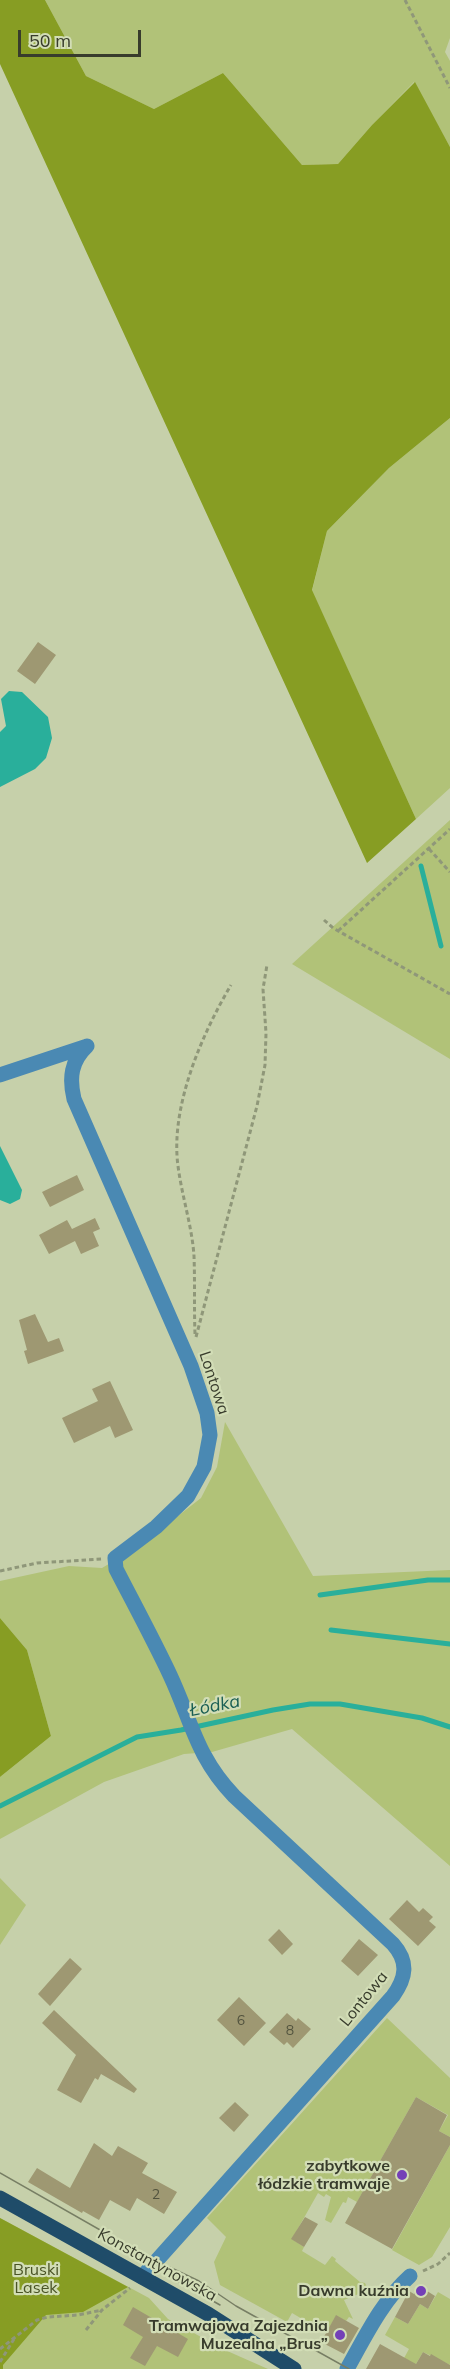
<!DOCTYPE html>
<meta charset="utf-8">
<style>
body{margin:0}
#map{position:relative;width:450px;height:2369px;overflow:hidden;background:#c6d0aa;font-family:Mulish,sans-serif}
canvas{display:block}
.scale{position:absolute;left:18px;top:30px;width:123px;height:27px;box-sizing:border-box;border:3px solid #383c2c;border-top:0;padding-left:8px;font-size:18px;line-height:21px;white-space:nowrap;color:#383c2c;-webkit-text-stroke:4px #d2ddb6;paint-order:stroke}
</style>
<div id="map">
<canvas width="450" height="2369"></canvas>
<div class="scale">50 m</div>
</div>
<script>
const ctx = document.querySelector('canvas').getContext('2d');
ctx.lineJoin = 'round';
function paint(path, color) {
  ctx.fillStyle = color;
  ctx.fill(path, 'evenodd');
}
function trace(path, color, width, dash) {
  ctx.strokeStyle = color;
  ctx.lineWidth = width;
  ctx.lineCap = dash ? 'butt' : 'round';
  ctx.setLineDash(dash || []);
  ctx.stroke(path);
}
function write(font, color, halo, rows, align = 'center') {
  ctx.font = font + ' Mulish,sans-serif';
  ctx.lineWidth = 4.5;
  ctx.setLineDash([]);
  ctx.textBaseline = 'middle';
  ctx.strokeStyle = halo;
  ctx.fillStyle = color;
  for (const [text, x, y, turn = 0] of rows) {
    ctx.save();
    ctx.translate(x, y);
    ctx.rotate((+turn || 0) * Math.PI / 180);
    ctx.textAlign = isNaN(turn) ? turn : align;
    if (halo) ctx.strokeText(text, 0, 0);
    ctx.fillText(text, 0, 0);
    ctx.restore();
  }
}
paint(new Path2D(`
 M45,0H450V38L445,52L450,61V147L414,82L372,125L338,164L302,165L223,73L154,109L86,76Z
 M450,418V788L416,819L312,591L327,531L389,468Z
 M450,820V1059L292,964Z
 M225,1422L313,1576L450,1570V1866L292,1729L212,1752L184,1754L104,1782L0,1839V1777L51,1736L27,1650L0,1618V1581L69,1566L102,1568L142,1544L201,1498L217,1467Z
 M0,1878L26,1905L0,1945Z
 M387,2018L450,2078V2137L439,2131L448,2115L416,2097L357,2202L348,2197L346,2203L343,2202L331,2223L325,2220L331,2197L326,2194L324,2197L318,2193L292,2239L304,2247L302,2251L325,2265L332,2256L336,2259L335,2261L360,2282L365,2283L367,2287L361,2293L344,2300L353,2319L349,2317L346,2321L336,2316L326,2333L292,2313L287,2322L220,2285L214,2262L226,2237L207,2218Z
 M450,2145V2227L432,2257L419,2265L392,2250Z
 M0,2218L149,2298L168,2319L225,2350L268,2369H0Z
 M438,2292L450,2299V2365L423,2352L413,2369H398L409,2349L385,2335L395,2317L408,2324L420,2304L428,2309Z`), '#b1c278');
paint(new Path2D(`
 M0,0H45L86,76L154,109L223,73L302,165L338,164L372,125L415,82L450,147V418L389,468L327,531L312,590L416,819L367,863L0,64Z
 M0,1618L27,1650L51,1736L0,1777Z
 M0,2218L128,2287L83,2312L46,2315L3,2365V2369H0Z`), '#879d23');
paint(new Path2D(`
 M9,691L22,692L48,717L52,738L46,758L35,769L0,787V732L6,726L1,699Z
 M0,1146L22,1190L20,1199L10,1204L0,1200Z`), '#29af9b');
trace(new Path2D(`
 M421,866L441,946
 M320,1595L428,1580H450
 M331,1630L450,1644
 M0,1806L137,1737L181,1730L273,1710L310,1704H340L422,1718L450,1727`), '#29af9b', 5);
paint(new Path2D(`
 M38,642L56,655L35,684L17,671Z
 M77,1175L84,1190L50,1207L42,1192Z
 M95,1218L100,1229L93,1232L99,1246L81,1254L75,1241L49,1254L39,1235L67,1220L72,1229Z
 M35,1314L48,1342L59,1338L64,1351L28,1364L24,1351L27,1350L19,1320Z
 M110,1381L133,1430L115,1438L110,1426L74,1443L62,1418L98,1401L92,1389Z
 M407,1900L419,1912L423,1908L433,1917L429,1921L436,1927L418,1946L389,1919Z
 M279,1929L293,1944L282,1955L268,1940Z
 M359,1939L378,1955L358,1976L341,1961Z
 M70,1958L82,1969L50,2006L38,1994Z
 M239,1997L266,2023L244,2046L217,2020Z
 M54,2010L137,2089L134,2093L101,2074L98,2080L95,2078L81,2103L57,2090L76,2055L42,2023Z
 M287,2013L296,2021L298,2018L311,2029L293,2048L287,2042L284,2045L269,2032Z
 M416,2097L447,2115L439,2131L450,2137V2145L392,2249L345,2223Z
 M235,2102L249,2115L234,2132L219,2118Z
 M94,2143L112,2156L118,2146L148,2163L142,2173L177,2192L164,2214L137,2198L130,2211L110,2200L99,2220L83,2211L82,2213L28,2182L37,2168L70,2188Z
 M305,2217L318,2224L304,2247L291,2239Z
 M419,2286L435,2296L428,2309L420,2304L408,2324L395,2317L409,2291L414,2294Z
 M133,2307L188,2339L178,2357L157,2346L145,2366L130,2358L143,2337L123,2325Z
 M336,2315L359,2328L344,2354L321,2342Z
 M380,2344L416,2364L423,2352L430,2356L431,2354L450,2365V2369H366Z`), '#9e9872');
trace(new Path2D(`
 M405,0L450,88
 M429,849L450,872
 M324,920L333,928L450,994
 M338,931L450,829
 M195,1334C194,1308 195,1282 194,1256C192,1226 182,1197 178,1166C170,1107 202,1034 231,985
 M196,1337L257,1106L265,1065L266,1033L263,989L267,965
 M0,1571L37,1563L102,1559
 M423,2271L438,2264L450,2253
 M86,2330L102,2310L130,2288
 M0,2349L37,2320L48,2317L78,2315L102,2310
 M0,2362L14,2339`), '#8f9779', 3, [4.5, 3]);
trace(new Path2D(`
 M87,1046C71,1061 69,1078 74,1099L191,1366L207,1413L210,1435L204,1467L188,1496L156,1527L115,1558L116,1569C134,1604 153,1639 170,1675C192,1722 196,1756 234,1796L393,1944C409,1962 406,1978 393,1996L142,2277
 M0,1075L87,1046
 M347,2369C365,2337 382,2301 410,2276`), '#4a89b3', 15);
trace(new Path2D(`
 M0,2198L208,2314L294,2369`), '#1f4c69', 15);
trace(new Path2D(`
 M0,2173L144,2255L199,2281L236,2306L349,2369
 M167,2275L220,2305`), '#777e64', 1.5);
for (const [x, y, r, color] of [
 [402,2175,6,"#7440b7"],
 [421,2291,6,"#7440b7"],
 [340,2335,6,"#7440b7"]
]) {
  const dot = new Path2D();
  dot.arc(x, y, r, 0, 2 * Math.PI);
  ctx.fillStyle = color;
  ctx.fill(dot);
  trace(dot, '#d2ddb6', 2);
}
write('14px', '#52533e', null, [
 ["6",241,2021],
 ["8",290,2031],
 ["2",156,2195]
]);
write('16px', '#383c2c', '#d2ddb6', [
 ["Lontowa",214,1383,72],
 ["Lontowa",364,1999,-51],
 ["Konstantynowska",157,2265,29]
]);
write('bold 16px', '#383c2c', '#d2ddb6', [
 ["zabytkowe",390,2166],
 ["łódzkie tramwaje",390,2184],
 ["Dawna kuźnia",409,2291],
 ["Tramwajowa Zajezdnia",328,2326],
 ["Muzealna „Brus”",328,2344]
], 'right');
write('16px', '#495325', '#d2ddb6', [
 ["Bruski",36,2270],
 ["Lasek",36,2288]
]);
write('italic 18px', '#1a5e53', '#d2ddb6', [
 ["Łódka",215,1706,-11]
]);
</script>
